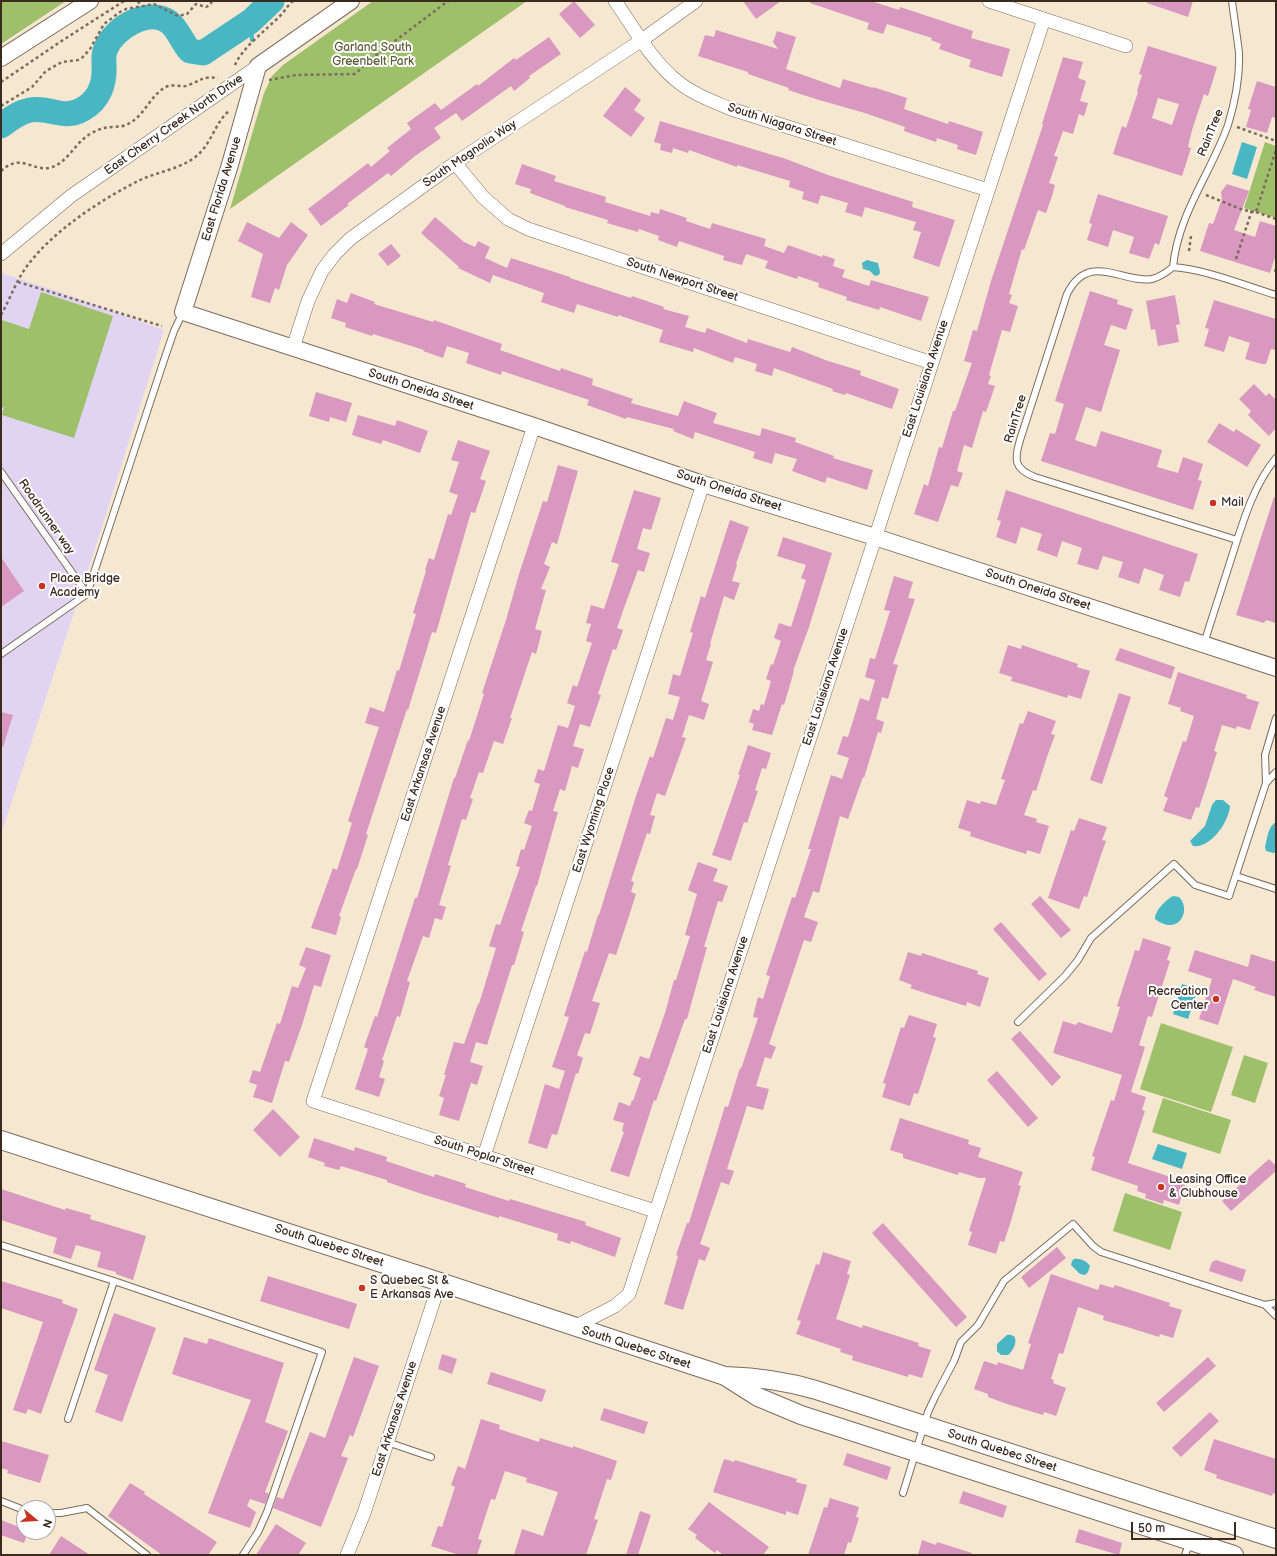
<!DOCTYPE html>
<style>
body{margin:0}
#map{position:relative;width:1277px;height:1556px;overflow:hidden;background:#f6e7d1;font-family:"Balsamiq Sans",sans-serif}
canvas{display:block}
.frame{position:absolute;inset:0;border:2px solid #3b2a1e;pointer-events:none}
.north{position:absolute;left:16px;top:1500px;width:40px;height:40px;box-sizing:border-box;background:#fff;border:1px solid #b1aaa5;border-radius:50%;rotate:108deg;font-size:11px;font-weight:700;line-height:16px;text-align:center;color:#3b2a1e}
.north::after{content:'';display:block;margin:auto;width:14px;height:18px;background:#c8321e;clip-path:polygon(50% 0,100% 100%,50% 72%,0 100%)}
.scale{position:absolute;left:1131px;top:1522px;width:105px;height:18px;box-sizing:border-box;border:2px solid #3b2a1e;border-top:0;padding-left:5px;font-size:12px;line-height:14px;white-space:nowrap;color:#3b2a1e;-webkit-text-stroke:3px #fff;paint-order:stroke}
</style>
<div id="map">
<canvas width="1277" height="1556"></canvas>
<div class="frame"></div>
<div class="north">N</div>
<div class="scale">50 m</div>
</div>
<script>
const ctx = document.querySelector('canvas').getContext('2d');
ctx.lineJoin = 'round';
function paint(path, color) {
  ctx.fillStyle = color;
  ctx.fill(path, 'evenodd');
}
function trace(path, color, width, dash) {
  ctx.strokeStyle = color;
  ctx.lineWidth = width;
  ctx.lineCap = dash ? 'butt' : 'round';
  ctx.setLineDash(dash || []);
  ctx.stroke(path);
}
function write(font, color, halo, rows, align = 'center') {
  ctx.font = font + ' "Balsamiq Sans",sans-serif';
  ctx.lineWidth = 4;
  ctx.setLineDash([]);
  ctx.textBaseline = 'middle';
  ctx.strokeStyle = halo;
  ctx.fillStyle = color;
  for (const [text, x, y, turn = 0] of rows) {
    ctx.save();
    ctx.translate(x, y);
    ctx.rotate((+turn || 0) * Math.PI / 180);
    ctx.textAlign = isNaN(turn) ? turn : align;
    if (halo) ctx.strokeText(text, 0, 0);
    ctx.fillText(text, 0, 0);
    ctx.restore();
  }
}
paint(new Path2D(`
 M1,273L57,291L164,330L94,552L1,834Z`), '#e1d4f3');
paint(new Path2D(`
 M1,1H66L1,44Z
 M373,1H527L230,209L264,93L272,76L283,65Z
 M1265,142L1276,146V218L1244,208Z
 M41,292L113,316L74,438L2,415L4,407L1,408V322L2,320L29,329Z
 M1161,1023L1233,1047L1211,1112L1140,1089Z
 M1244,1055L1268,1063L1255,1103L1231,1095Z
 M1163,1098L1231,1120L1220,1154L1152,1132Z
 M1125,1193L1182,1212L1170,1250L1113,1231Z`), '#9ec06a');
paint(new Path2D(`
 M1242,142L1257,147L1247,179L1232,174Z
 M867,260L878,263L880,272L879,275L875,276L870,271L863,269L862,263Z
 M1216,800H1223L1230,806C1229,822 1210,849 1193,846L1190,841L1205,826L1212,805Z
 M1276,822V852L1273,853L1266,851L1265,847C1267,839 1268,826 1276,822Z
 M1173,896L1179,897C1192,910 1179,937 1155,919C1155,910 1166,900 1173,896Z
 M1182,984L1198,989L1188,1019L1173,1014Z
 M1158,1144L1187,1153L1182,1169L1152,1159Z
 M1074,1259C1080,1258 1087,1261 1090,1266L1088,1272L1085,1275L1080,1274L1071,1265L1072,1261Z
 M1007,1335C1021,1333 1015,1350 1008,1355H1001L997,1351V1344Z`), '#49b6c4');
trace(new Path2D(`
 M251,21L252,40`), '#49b6c4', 4);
trace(new Path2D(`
 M1,126C10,119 19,112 30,110C50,106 63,121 83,109C99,100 105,83 104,66C104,59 103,54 106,48C114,28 149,7 169,22C178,29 182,42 190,51L203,53L251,21L272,1`), '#49b6c4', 25);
paint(new Path2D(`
 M574,1L595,25L580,38L559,14Z
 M743,1H781L756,19Z
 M810,1H871L899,10L900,7L973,31L971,38L1010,49L1002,77L969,67L971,60L939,49L941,44L931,40L932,38L887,24L883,34L867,29L869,23L810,3Z
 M1147,1H1193L1188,17L1147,3Z
 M716,30L778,49L773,42L777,31L796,37L786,69L840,88L843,79L873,88V87L907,98L904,109L948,124L949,121L983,132L976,155L957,149L958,145L937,138L936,142L904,131L905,127L865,113L819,100L788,90L789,88L748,74V72L698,56L705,35L714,37Z
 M549,37L561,54L529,76L530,78L514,91L511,86L462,121L456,113L434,128L441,138L415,156L391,176L388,173L347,204L349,205L321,226L308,209L368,163L371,167L390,151L387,148L411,129L407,123L435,103L441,110L477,84L478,86L514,58L516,60Z
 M1148,46L1217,67L1208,96L1204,94L1192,130L1188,147L1191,148L1182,176L1113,154L1122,126L1126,128L1138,92L1137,91L1142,75L1139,74ZM1158,98L1179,104L1172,125L1152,118Z
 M1063,57L1083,62L1078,78L1086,81L1080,101L1088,103L1084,116L1079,114L1073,134L1063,131L1054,156L1058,157L1049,183L1055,185L1052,196L1046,213L1038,210L1024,250L1022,249L1009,294L1012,295L1009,303L1018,306L1010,332L1002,330L989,375L991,376L988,384L995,386L986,412L983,411L972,448L964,445L957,471L963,473L958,487L951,485L938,522L914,514L924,484L928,486L939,447L942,448L953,411H955L972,363L964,361L973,330L977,331L991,281L1043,125L1042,124Z
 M1257,81L1276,87V118L1272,117L1267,133L1246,127L1251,110L1248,109Z
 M625,87L641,100L634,110L645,118L631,137L603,116Z
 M660,121L786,159L828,175L913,202L912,207L955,220L939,267L913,258L921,232L913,230L916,222L865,207L862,217L845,212L848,203L821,195L818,204L802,199L804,192L789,187L790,181L737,165V167L689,150L688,153L673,148L672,153L660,150L661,144L654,142Z
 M522,164L556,176L554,181L606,197L605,202L650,216L651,212L659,214L660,209L687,218L686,221L710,229L712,223L766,239L764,246L784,253L788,245L822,257L823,255L835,259L833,266L845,270L842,277L869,286L871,280L929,297L921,321L880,307L879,310L846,300L847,297L818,287L819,283L798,276L797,279L765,268L768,261L746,254L742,265L723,260L724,256L679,241L677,247L658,240L659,236L639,229L638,232L607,223L608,220L565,207V206L530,193L531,189L515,184Z
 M1227,184L1249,191L1234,230L1255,237L1260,221L1276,226V254L1270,273L1200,251L1209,223L1213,224L1222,199L1221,192Z
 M1098,194L1168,216L1159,245L1155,243L1149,259L1129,253L1134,237L1113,230L1108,247L1087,240L1092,224L1089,223Z
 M435,217L464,242L475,247L478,241L490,247L485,258L507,268L511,258L570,277V278L631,298L632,296L664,307L663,309L689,316L685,327L705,333L707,328L747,343L748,339L790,352L792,347L828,361L861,371L860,375L899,389L892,409L846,393L845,395L832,391L833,389L774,368L772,376L755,371L757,364L735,357L733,363L694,348L693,352L659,342L663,330L618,315V317L577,304L574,313L541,302L544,293L493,275L490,283L458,268L459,267L421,233Z
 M247,222L279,238L291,222L308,235L287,265L279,290L275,288L270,303L251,297L263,254L238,241Z
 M391,244L401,256L388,266L378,254Z
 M1090,291L1118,300L1117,304L1133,309L1126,330L1111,325L1104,345L1120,350L1101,412L1086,407L1075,440L1096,447L1101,431L1162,450L1157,467L1178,473L1183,457L1203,464L1198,480L1202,481L1193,510L1041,461L1050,433L1055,434L1064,404L1055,401Z
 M351,293L375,302L374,304L433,322L434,320L502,344L500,350L560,371L561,368L593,379L592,385L633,399L631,403L678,416L684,401L717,413L713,423L760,436L762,428L796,438L795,442L834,456L833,458L873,470L867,490L827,477L825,483L792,471L797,459L775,453L772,464L753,458L755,452L695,432L693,439L673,431L674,429L627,417L626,419L587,405L589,400L502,371L501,375L466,363L469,353L447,346L443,358L423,351L424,350L373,334L372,336L345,327L346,323L331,318L337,299L347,303Z
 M1175,295L1180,324L1176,325L1179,342L1158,346L1155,329L1151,330L1146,301Z
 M1214,300L1276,319V350L1271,349L1266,364H1262L1245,359L1250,343L1229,336L1224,352L1204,346L1209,329L1205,328Z
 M1254,384L1266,396L1269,393L1276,400V428L1269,436L1248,415L1251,411L1239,399Z
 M316,392L352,403L346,422L330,417L329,422L309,416Z
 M358,415L395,426L397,420L428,431L420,453L383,440L381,444L352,435Z
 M1219,423L1234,432L1236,429L1261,445L1247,467L1207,442Z
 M458,440L490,451L480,479L486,481L475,513L471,512L436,633L432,632L408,710L407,709L366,834L368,835L357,869H356L339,916L341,917L336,935L311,928L333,868L337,870L352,823L348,821L379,727L365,723L370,707L384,712L397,670L399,671L416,614L413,613L426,571L425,570L429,558L434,560L448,514L451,515L458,495L449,492L459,462L451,460Z
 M558,465L578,471L557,544L552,542L544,564L550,567L541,589L546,590L535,629L542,631L536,654L532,652L510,718H512L503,744L494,741L483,773L479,772L470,798L473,799L466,820L462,819L448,865L451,866L439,905L446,907L442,920L435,918L429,938L423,936L407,981L410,982L400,1017L397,1016L382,1060L384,1061L379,1077L385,1079L379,1097L355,1089L368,1049L364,1047L375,1016L377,1017L415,898H417L454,778H455L468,740L469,741L484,694L482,693L506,620L519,574L543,501L547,502Z
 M634,490L661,498L651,530L643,528L637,549L650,553L644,572L638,570L624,608L617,628L623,630L616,650L613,649L598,694L601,695L590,727L580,724L573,746L584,749L578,768L572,766L565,791L560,789L553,811L558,812L537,886H536L521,931L524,932L514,965H512L487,1045L476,1042L470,1062L483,1066L477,1085L471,1083L459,1121L439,1115L444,1098L439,1096L446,1075H444L454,1042L464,1044L478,1004H479L496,948L489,946L496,924L500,925L520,867L516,866L521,849L524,850L532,826L524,823L529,810L532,811L540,784L534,782L538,769L544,771L558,725L568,728L575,706L567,703L573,685L577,687L592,643L586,641L591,624L586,623L591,605L604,609L619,564L611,562Z
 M1006,490L1198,554L1189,582L1185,581L1180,597L1159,590L1164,575L1144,568L1139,584L1118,577L1123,562L1103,556L1098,570L1077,564L1082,548L1062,541L1057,557L1037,550L1042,534L1021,527L1016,544L996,537L1001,521L997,520Z
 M1274,497L1276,498V623L1266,620L1264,623L1236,615Z
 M730,520L749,527L736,564L737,565L732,581L740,583L734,600L724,596L710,644H711L706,660L713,662L701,701L709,704L704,720L689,715L682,737L686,738L665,796L657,793L650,815L655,816L650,834L647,833L631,881L634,882L631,892L636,894L629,916L616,955L609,953L592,1001L600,1003L590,1034L585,1033L577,1055L583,1058L578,1074L576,1073L557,1135L552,1134L547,1149L528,1143L545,1084L559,1089L565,1071L552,1067L569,1017L564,1016L585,951L587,952L598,915H599L636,796L650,756L653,758L666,718L673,720L680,697L668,694L673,674L680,676L693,633L690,632L701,596L705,598Z
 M783,537L832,553L809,627L793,671H794L784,705L782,704L772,735L752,730L754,724L749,722L753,709L759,711L761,704L764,705L771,681L766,679L771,664L773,665L781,641L774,638L779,623L791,627L806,580L801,578L806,565L777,556Z
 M1,557L24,591L1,607Z
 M894,576L913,582L908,598L915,599L893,664L898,665L888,699L882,697L876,719L884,722L881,733L878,732L864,778L863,777L848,819L840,816L819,893L813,891L804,917L818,922L811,942L804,940L769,1044L776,1047L771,1059L765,1057L756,1086L769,1089L763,1110L747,1106L727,1169L734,1171L729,1185L721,1182L700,1244L710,1248L705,1261L699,1259L683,1310L664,1304L678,1256L676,1255L687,1223H689L725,1106L728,1107L740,1068L741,1069L758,1018L753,1017L758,997L763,999L770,976L766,975L792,897L795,898L811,849H808L831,775L842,779L849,758L837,754L843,736L848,737L860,698L869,701L875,680L865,677L870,658L875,659L890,611L884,610Z
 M1008,645L1021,649L1022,645L1078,664L1077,667L1090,671L1081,699L1068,695L1067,698L1032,687L1011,681L1012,677L999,673Z
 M1120,648L1175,667L1171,679L1115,660Z
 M1178,672L1247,695L1246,698L1259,702L1250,730L1237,726L1236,729L1222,725L1214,751L1217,752L1206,787L1199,808L1196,807L1191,820L1163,811L1168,798L1164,796L1183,741L1186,742L1194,716L1180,711L1181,708L1168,704Z
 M1119,693L1131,697L1102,784L1090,780Z
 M1028,711L1056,721L1051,734L1055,735L1048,754L1036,791L1033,790L1024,815L1037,819L1036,822L1049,826L1040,854L1027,850L1026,854L991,843L970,836L971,832L958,828L967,800L980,804L981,801L996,805L1005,780L1001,779L1020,723L1023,724Z
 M1,712L13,715L3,747L1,746Z
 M748,745L771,753L766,769L762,768L755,790L758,791L747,823L744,822L731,861L712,855L740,775H738Z
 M1079,818L1107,827L1102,840L1106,841L1101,855L1087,897L1084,896L1079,909L1048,898L1071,830L1074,831Z
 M698,862L718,869L713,881L728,886L722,902L718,901L704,947H707L687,1019H685L656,1101L654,1100L629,1177L610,1171L624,1132L622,1131L624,1123L613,1120L619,1102L630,1106L632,1100L633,1101L641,1078L633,1075L640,1056L649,1059L665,1013L674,980H676L690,936L685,935L697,894L688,890Z
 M1040,896L1071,930L1061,938L1031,904Z
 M1001,922L1047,974L1039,981L993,929Z
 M1143,938L1171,947L1167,960L1170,961L1152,1017L1148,1016L1139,1045L1145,1047L1131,1092L1146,1097L1142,1110L1145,1111L1128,1163L1186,1182L1179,1205L1164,1200L1163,1204L1145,1198L1146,1194L1137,1191L1138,1186L1091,1170L1095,1157L1092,1156L1099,1135L1111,1100L1114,1101L1122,1075L1053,1053L1063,1021L1076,1025L1078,1022L1112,1033L1120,1007L1117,1006L1135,950L1139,951Z
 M306,947L331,955L321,987L314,985L302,1025L289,1062L285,1061L272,1103L253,1097L257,1085L249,1082L253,1070L260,1072L277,1023L280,1024L292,986L298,988L306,968L299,965Z
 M1195,950L1248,967L1251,954L1276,962V997L1254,990L1256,987L1233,979L1218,1025L1199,1019L1212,979L1188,971Z
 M908,952L921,956L922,953L978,971L977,974L989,978L980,1007L967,1002L966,1006L931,995L910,988L912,985L899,980Z
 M909,1015L937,1024L933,1037L936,1038L918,1094L914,1093L910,1106L882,1097L886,1084L883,1083L901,1027L904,1028Z
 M1020,1031L1061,1077L1052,1086L1011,1039Z
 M997,1071L1038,1118L1028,1127L987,1080Z
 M273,1109L300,1137L280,1157L253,1130Z
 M900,1118L969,1140L968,1144L981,1148L978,1157L1023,1172L1018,1185L1021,1186L1011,1221L1004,1242L1000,1241L996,1254L968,1245L972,1232L969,1231L986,1178H979L959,1172L958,1175L903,1158V1154L890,1150Z
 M314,1138L354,1151L355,1147L387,1157L386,1161L434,1177L435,1174L466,1184L465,1187L509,1201L510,1199L586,1222L585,1225L621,1238L615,1257L571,1241L570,1244L557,1240L558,1234L499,1216V1218L419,1193L387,1182V1180L341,1166L339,1170L324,1166L325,1163L308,1157Z
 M1269,1159L1276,1166V1171L1231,1211L1222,1201Z
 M1,1189L65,1210L66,1208L91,1215L90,1219L146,1236L133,1280L116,1274V1272L97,1267L101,1252L76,1245L71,1259L53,1253L57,1238L1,1220Z
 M883,1223L967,1317L956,1327L872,1233Z
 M1057,1247L1066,1258L1029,1288L1021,1277Z
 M823,1252L851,1261L847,1274L850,1275L836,1319L862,1328L863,1325L919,1343L918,1346L931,1350L922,1378L909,1374L908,1377L852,1360L853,1356L840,1352L841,1349L796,1334L801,1321L797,1320L804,1299L816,1264L819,1265Z
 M1216,1260L1246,1270L1242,1282L1209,1271L1212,1262Z
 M1051,1274L1098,1290L1100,1284L1113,1288L1115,1285L1170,1303L1169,1306L1182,1310L1173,1338L1160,1334L1159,1337L1124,1326L1103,1320L1104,1316L1078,1307L1063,1354L1059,1353L1051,1379L1054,1380L1053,1383L1066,1388L1056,1416L1044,1412L1043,1415L1007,1404L988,1397V1394L974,1389L984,1361L997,1365L998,1362L1023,1370L1031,1344L1028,1343Z
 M268,1276L357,1304L349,1329L260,1301Z
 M1,1281L63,1300L62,1303L78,1309L41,1414L28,1409L26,1414L13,1410L43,1322L1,1308Z
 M114,1313L156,1328L122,1422L95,1412L108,1375L94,1370Z
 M184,1337L207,1344L209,1338L284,1363L265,1422L288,1431L265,1492L269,1494L265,1504L250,1499L247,1506L256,1512L250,1528L208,1513L251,1400L172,1374Z
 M442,1354L457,1359L452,1374L438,1369Z
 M354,1357L379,1366L353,1437L350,1435L341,1456L348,1458L321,1527L273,1508L277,1497L283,1499L310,1432L325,1438Z
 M1208,1357L1216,1366L1164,1412L1156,1403Z
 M491,1372L546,1390L542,1402L487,1384Z
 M604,1408L648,1422L644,1434L600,1420Z
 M1210,1412L1219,1421L1181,1457L1172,1448Z
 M481,1419L500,1425L499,1429L539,1442L540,1438L573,1448V1446L617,1461L611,1480L607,1479L594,1519L598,1520L586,1555H514L522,1529L543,1536L558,1492L526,1482L527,1478L505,1471L495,1500L491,1499L478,1539L482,1540L477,1555H459L431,1546L438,1526L442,1527L455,1487L451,1485L458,1466L465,1469Z
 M1214,1439L1276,1459V1494L1273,1493L1272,1496L1216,1478L1217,1475L1204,1470Z
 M1,1441L49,1455L40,1483L7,1473L8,1470L1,1468Z
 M847,1453L891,1467L887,1480L843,1465Z
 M724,1459L734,1462L735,1460L797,1479L796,1482L807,1485L798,1515L786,1511V1515L713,1492Z
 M130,1483L145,1492L144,1494L217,1542L208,1555H162L108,1516Z
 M963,1491L1007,1506L1003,1518L959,1503Z
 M830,1498L859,1507L856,1517L859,1518L851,1543L848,1542L844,1555H808L824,1507L827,1508Z
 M709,1502L769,1547L763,1555H723L717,1550L715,1553L695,1538L697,1535L688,1529Z
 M640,1511L651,1515L638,1555H626Z
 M1,1520L24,1529V1532H28L24,1543L1,1535Z
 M276,1524L306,1543L298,1555H256Z
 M1079,1529L1122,1543L1119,1555L1075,1542Z
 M61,1536L90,1555H49Z
 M922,1540L936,1545L937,1542L972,1553L971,1555H918Z`), '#d898bf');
const service = new Path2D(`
 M1232,1C1234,18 1237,35 1239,53C1240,76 1235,102 1228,125C1211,173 1178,214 1173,267C1167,272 1160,277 1152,279C1122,284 1089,250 1067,294L1020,440C1014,460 1014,469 1035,477L1237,540
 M1173,267C1208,270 1243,285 1276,295
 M1,472L87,594
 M1204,644C1213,614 1223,585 1232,556C1243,522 1253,486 1276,458
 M1,654L87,594L164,360L174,331L183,312
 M1266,783L1265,755L1276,718
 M1236,876L1276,889
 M1018,1022L1065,976L1078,960L1091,938L1174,864L1195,885L1229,896L1266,783L1276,772
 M1,1245L114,1281L322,1352L267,1512L258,1532L243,1555
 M1265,1305L1276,1316
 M68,1419L114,1281
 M387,1442L431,1457
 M903,1493L928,1412L935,1397L954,1361L961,1342L978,1325L1004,1281L1073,1224L1093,1246L1101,1252L1265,1305L1276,1303
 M1,1501L24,1510
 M48,1513H61L87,1508L147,1555
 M1185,1555L1190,1542`);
const minor = new Path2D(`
 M615,1C634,28 651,60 677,81C693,94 712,101 731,109L988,190
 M989,1L1126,46
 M455,163L483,197L508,219L528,229L932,363
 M1,254L71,196L258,66
 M293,348L308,301L322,271L334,255L350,239L455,163L642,40L696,1
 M534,426L313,1101L655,1211
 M484,1156L703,484
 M574,1327L615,1306L629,1294L1044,19
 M347,1555L364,1513L440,1282`);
const tertiary = new Path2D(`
 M351,1L258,66L229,168L183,312L534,426L703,484L875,537L1276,668
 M1,58L90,1`);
const secondary = new Path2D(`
 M1,1140L440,1282L725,1376L758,1397L801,1415L1234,1555
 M726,1376C757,1377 786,1381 816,1390L1276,1539`);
trace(service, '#7c6c5d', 8);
trace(minor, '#7c6c5d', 14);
trace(tertiary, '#7c6c5d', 18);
trace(secondary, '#7c6c5d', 20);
trace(new Path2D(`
 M138,1L141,6
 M235,65C242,48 267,29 280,16C285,11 288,5 293,1
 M269,80L296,75L355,74L375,56L448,1
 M1,82L63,40L124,1
 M1,106L32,87L46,71L62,62L78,60L83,57L90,49L104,24L120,12L126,9L154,4L178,16L187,14L196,4L206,7L210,5L212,1
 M1237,127L1276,141
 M1,171C24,149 37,180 60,163C71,155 78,141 90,134C95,131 100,129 104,128C112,126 121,128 128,124C145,116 151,93 168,86C175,84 183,88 189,85C202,80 202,76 218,78
 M1206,195L1243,210L1256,212L1276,150
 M1256,212L1276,219
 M1189,251L1191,236
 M1236,259L1252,210
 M1275,272L1276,269
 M18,282L162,326
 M1,315C10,299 16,281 27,266C53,231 99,201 138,181C156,172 177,170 194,158C212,145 214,123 230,110`), '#7c6c5d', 2.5, [3, 3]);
trace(service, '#fff', 6);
trace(minor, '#fff', 13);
trace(tertiary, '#fff', 16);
trace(secondary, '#fff', 18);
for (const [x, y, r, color] of [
 [1213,503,4,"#c8321e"],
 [42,586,4,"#c8321e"],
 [1216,999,4,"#c8321e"],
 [1161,1187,4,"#c8321e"],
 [362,1288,4,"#c8321e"]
]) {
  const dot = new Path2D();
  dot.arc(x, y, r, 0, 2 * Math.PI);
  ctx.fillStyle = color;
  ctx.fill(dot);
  trace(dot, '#fff', 1.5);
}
write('12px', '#5e5e39', '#fff', [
 ["Garland South",373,48],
 ["Greenbelt Park",373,62]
]);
write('12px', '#3b2a1e', '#fff', [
 ["East Cherry Creek North Drive",174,125,-35],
 ["South Niagara Street",782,125,18],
 ["RainTree",1211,133,-68],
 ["South Magnolia Way",470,154,-34],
 ["East Florida Avenue",222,189,-73],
 ["South Newport Street",682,280,18],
 ["East Louisiana Avenue",926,379,-72],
 ["South Oneida Street",421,390,18],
 ["RainTree",1016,419,-73],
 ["South Oneida Street",729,491,18],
 ["Roadrunner way",46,517,55],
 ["South Oneida Street",1038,590,18],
 ["East Louisiana Avenue",826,687,-72],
 ["East Arkansas Avenue",424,764,-72],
 ["East Wyoming Place",594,820,-72],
 ["East Louisiana Avenue",726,995,-72],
 ["South Poplar Street",484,1156,18],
 ["South Quebec Street",329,1246,18],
 ["South Quebec Street",636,1348,18],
 ["East Arkansas Avenue",395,1419,-72],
 ["South Quebec Street",1002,1451,18]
]);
write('12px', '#3b2a1e', '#fff', [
 ["Mail",1221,503],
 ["Place Bridge",50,579],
 ["Academy",50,593],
 ["Recreation",1208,992,"right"],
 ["Center",1208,1006,"right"],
 ["Leasing Office",1169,1180],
 ["& Clubhouse",1169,1194],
 ["S Quebec St &",370,1281],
 ["E Arkansas Ave",370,1295]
], 'left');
</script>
